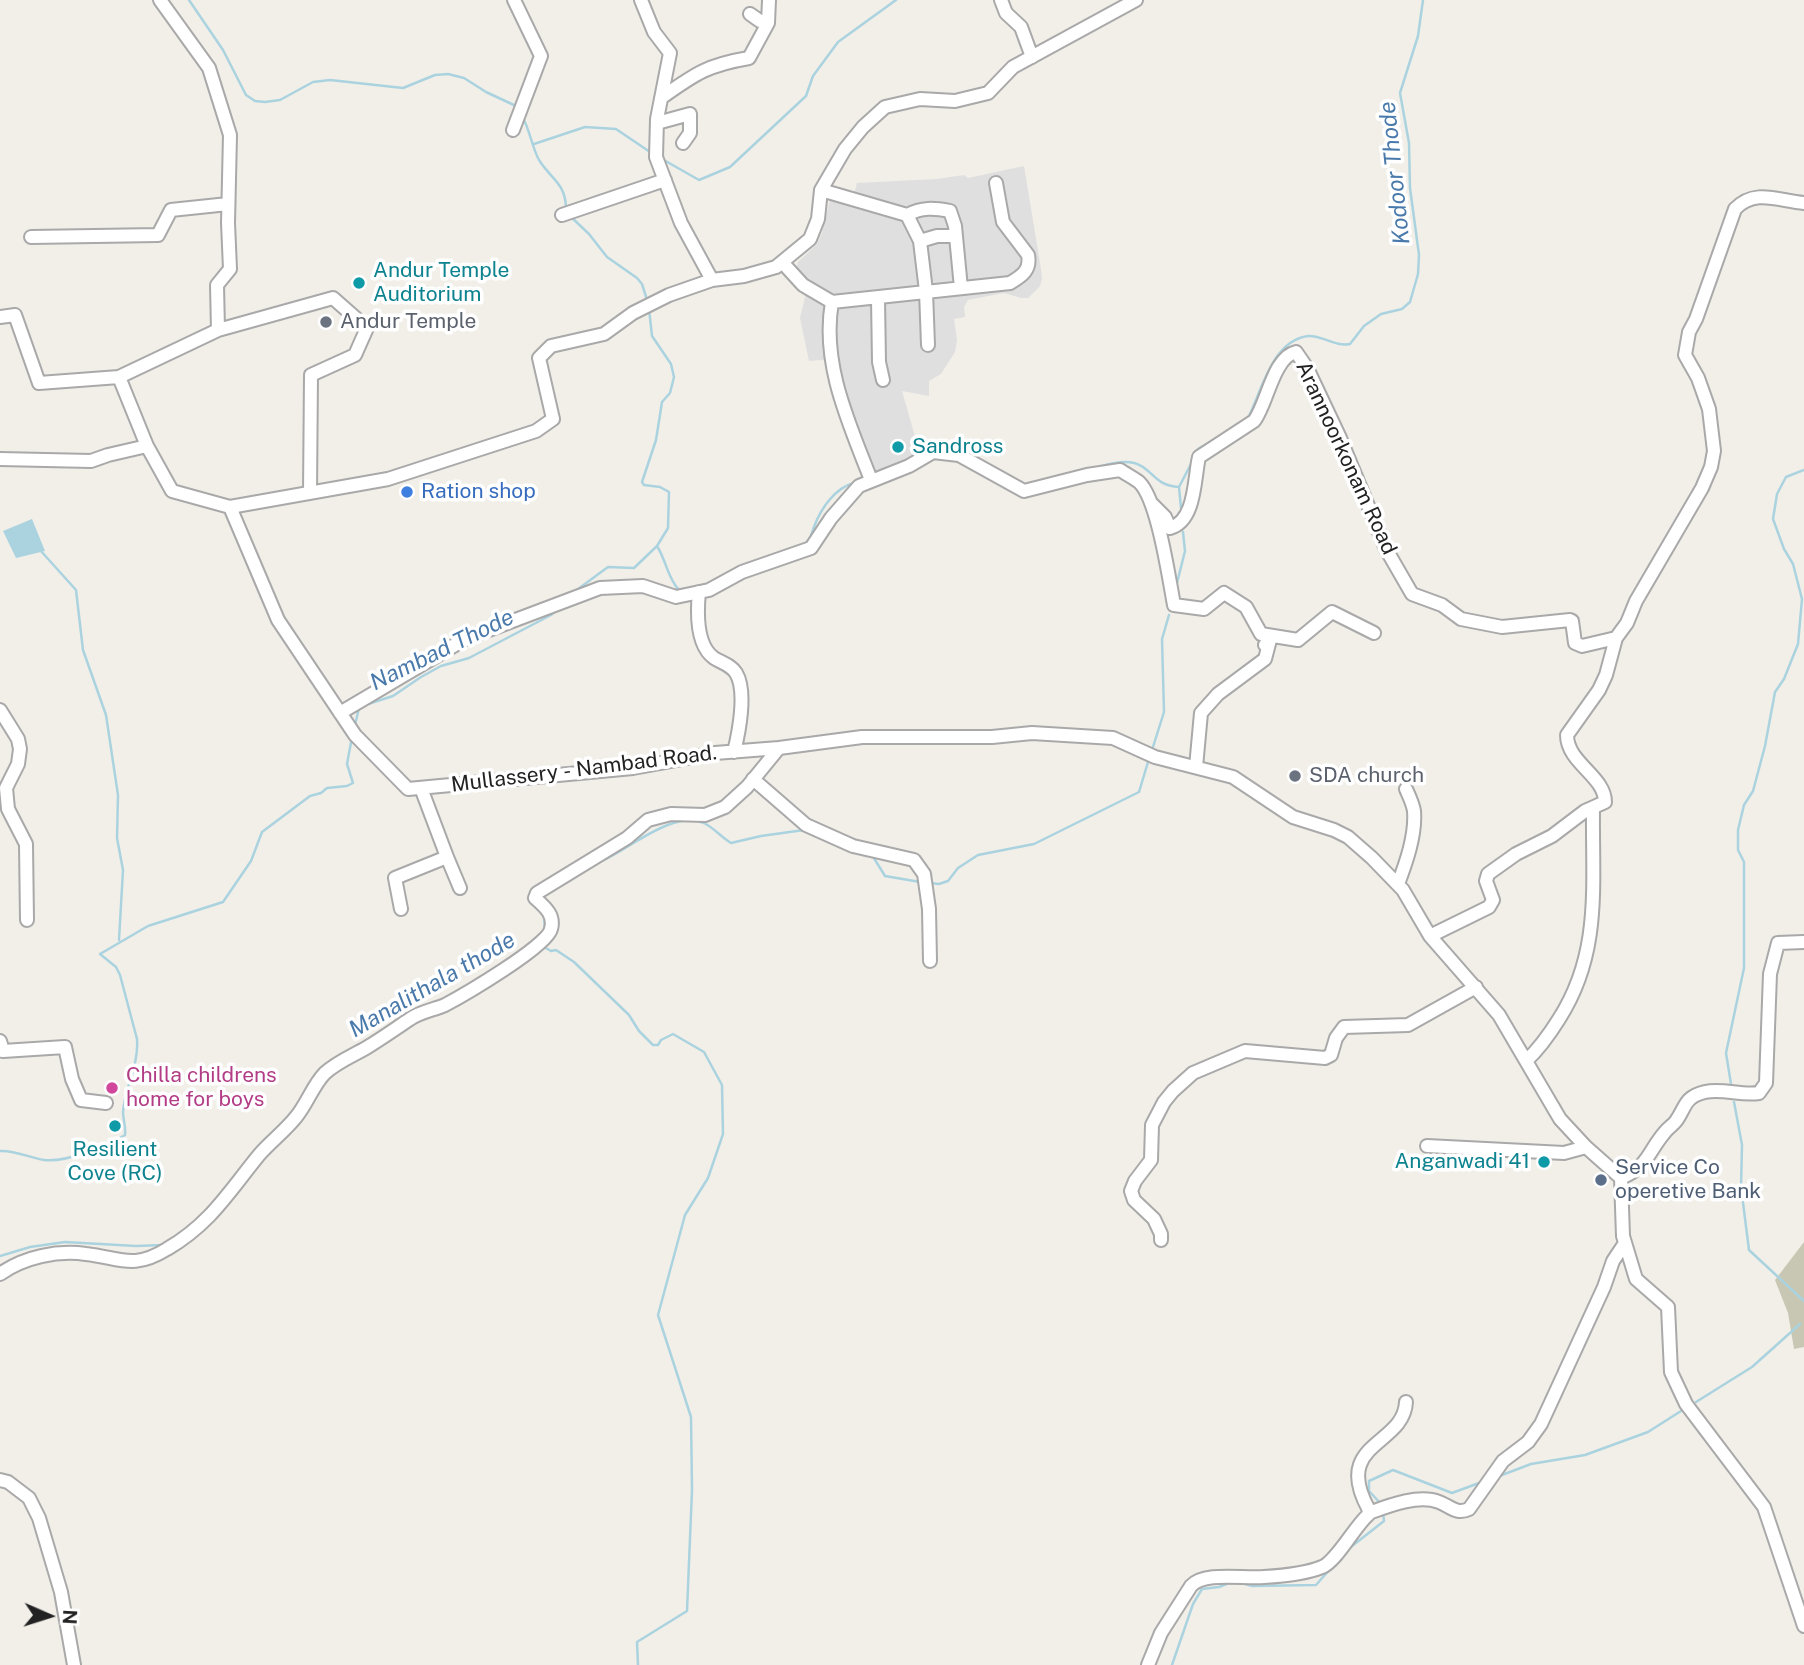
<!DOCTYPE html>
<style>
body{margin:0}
#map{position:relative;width:1804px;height:1665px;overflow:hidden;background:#f2efe9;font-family:"Public Sans",sans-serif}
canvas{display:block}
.north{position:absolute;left:14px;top:1581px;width:70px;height:70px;-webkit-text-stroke:5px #fff;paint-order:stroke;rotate:93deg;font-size:19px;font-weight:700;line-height:28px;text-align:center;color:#222}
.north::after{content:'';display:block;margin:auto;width:24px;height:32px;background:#222;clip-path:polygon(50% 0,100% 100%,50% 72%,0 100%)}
</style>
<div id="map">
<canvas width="1804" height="1665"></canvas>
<div class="north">N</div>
</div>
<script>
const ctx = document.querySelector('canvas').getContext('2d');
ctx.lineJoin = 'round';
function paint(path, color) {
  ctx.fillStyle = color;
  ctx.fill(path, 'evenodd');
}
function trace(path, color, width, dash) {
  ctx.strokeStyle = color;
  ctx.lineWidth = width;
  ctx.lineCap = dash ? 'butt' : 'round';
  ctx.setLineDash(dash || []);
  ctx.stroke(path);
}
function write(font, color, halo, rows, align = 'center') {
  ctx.font = font + ' "Public Sans",sans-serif';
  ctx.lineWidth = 7;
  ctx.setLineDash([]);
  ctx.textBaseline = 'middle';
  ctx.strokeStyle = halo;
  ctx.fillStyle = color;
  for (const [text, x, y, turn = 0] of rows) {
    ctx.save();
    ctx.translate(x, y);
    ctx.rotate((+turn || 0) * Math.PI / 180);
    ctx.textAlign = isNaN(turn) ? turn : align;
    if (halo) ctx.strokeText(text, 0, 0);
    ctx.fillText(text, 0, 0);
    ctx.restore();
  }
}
paint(new Path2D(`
 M1024,166L1041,269L1042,279L1040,286L1028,298H1021L1004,293L968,300L964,307L965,317L954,319L957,340L955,352L941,374L929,381V396L902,391L920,454L890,468L866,474L834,359L809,361L800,318L807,289L795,272L798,262L817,244L822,233L832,191H855L857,183L937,179L964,175L968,178Z`), '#e0dfdf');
paint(new Path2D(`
 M1804,1242V1347L1794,1349L1788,1313L1775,1280Z`), '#c7c7b4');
paint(new Path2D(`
 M32,519L45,551L16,558L3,531Z`), '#aad3df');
trace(new Path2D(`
 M189,0L223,50L246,95L255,101L265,102L280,100L313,82L330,80L403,88L435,75L448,74L464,78L486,92L516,106
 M523,118C530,131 532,147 539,160C551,179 565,183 566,207
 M534,144L585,127L616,129L653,154
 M662,159L699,180L730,167L806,96L813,76L838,42L896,0
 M570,216L589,234L607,257L637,278L642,284L648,303
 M649,309L652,336L671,364L674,377L670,393L662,402L656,440L642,482L644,485L660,487L669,492L668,528L657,546
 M1247,420C1262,392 1271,341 1308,336C1322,335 1335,347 1350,344L1364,326L1381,314L1402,309L1410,302L1418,274L1419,255L1410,188L1409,143L1400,93L1418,36L1423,0
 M1196,454L1198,449L1224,434
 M1099,467C1156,449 1142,485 1179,487L1193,460
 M1179,487L1181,508
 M804,545C811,539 811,535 814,527C821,508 835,488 854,483
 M40,550L76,590L83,650L106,715L118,795L117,838L123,870L119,940
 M1177,583L1185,551L1183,532
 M574,592L608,567L634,568L657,546C666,560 668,579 679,590
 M365,705L393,696L421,677L441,666L469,658L551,615L558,609
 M355,725L359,708
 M1153,747L1164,712L1162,639L1169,615
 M838,833L858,841
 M872,855L885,876L920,882
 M599,862C626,852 672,809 704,823C714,828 721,837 731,843L761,836L804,830
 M573,878L584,870
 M930,883L939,884L948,881L958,868L978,855L1034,844L1139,792L1148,762
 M544,916L545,930
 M544,947L551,951L556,950L574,962L629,1015L639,1031L653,1045H658L661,1040L673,1034L704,1052L722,1085L723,1134L708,1178L685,1215L658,1315L691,1417L692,1490L687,1611L637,1642L638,1665
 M1731,1084L1726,1053L1744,968V862L1738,850V830L1744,805L1753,791L1765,746L1775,692L1784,679L1798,644L1802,599L1793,564L1784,549L1773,519L1777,494L1786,477L1804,470
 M1734,1102L1742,1145L1741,1187L1749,1250L1804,1301
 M0,1151C16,1150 29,1158 44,1160C65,1163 107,1146 125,1135C126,1126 123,1120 123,1112C125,1087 139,1065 137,1039L120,975L116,967L100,954L148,926L223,902L251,861L262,832L310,796L321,793L327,788L347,786L353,783L347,764L352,737
 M0,1256L30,1247L65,1242L136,1246L163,1245
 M1696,1402L1752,1367L1800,1324
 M1502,1475L1531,1464L1585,1455L1648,1432L1681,1411
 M1382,1505L1369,1491V1481L1393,1470L1452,1493L1479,1483
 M1347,1550L1384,1521L1383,1512
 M1172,1665L1193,1604L1202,1589L1219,1587L1229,1583H1242L1252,1586L1316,1585L1331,1568`), '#aad3df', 2.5);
const minor = new Path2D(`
 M160,0L209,68L230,135L228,223L230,269L217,285L218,330L119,377L147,446L172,491L230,507L278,620L355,735L408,789L633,768L715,753L779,748
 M641,0L654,32L670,53L657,119L656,157L681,223L712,280
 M1001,0L1006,13L1021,27L1032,57
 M750,14L760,21L768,23
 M661,98C695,74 707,65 749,58L768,23L769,0
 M657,123L690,114V133L683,143
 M513,130L541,56L514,0
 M821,190L907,215C922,207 934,208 950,211L955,226L961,288
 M562,215L665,180
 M907,215L920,241L926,291L928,345
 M31,237L158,235L171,210L228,204
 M920,241L937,236H955
 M782,262L803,285L832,302
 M878,299L879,362L883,380
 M0,317L15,315L39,383L119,377
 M218,330L333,298L367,328L355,355L311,375L310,493
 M0,459L91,461L108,455L147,446
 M871,480C849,423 821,364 832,302L1010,283C1022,276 1031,270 1028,255L1003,222L996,183
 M1152,504L1165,517L1170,528C1196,521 1194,478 1199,457L1254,421C1267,405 1273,357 1296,352L1307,368L1340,438L1386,549L1412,594L1442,605L1461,619L1502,627L1570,620L1572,621L1575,643L1582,646L1616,638
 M230,507L388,479L536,431L553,419L539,358L551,346L604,334L633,313L669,295L712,280L744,276L776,267L810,239L818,219L821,190L845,149L863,127L885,107L920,99L955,101L988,93L1013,67L1136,0
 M699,592C697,612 696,645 714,658C722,663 731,665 736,673C747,691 739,732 734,752
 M0,710L18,739L20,749L18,764L6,788L8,809L26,844L27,920
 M340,713L465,639L600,588L643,586L676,597L709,590L742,572L811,548L831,518L859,486L909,466L933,452L959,455L1024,491L1087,475L1120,470C1126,474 1134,478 1139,482C1158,500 1169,579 1174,605L1204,609L1224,593L1246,607L1261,634L1298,640L1332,612L1374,633
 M1196,767L1201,713L1218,694L1265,659L1271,636L1265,645
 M753,779L806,825L853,846L914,860L924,874L929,909L930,961
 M447,857L460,888
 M1398,884C1406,863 1416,835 1414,811C1413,804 1409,796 1406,789
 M401,909L395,878L447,857L421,788
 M1430,936L1489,907L1493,900L1486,881L1488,874L1516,854L1552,836L1585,811L1605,802C1605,776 1567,763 1567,735L1599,690L1606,675L1616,638L1627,623L1636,601L1702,488L1711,467L1714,451L1709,409L1698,378L1685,355L1689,332L1696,319L1735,209C1755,188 1779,201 1804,203
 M0,1041L3,1051L65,1047L72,1079L81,1100L106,1103
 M1526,1061C1540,1048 1549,1035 1559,1019C1602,952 1592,884 1593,808
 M1427,1146L1564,1153L1586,1147
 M1621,1178C1649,1166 1647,1153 1665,1132C1668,1128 1673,1125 1676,1121C1686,1107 1684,1097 1705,1092C1723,1088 1741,1096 1759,1093L1766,1083L1770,974L1778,943L1804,942
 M1161,1240V1234L1154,1219L1134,1200L1131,1191L1135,1181L1151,1160L1152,1125L1164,1102L1173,1091L1193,1073L1245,1051L1325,1058L1331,1055L1336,1038L1344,1027L1408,1025L1476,987
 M0,1274C24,1257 57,1250 86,1254C121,1258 133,1270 167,1249C210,1224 228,1193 259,1155C270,1142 285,1131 296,1117C307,1104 313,1085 325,1073C337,1062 352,1056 366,1048C381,1039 395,1029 410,1019C420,1012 433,1010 445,1005C462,996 548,946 551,929C555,915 545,907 535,898L537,893L627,838L648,820L671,814L705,815L725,807L747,787L779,748L862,737H992L1032,733L1113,738L1155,757L1233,777L1293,817L1334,830L1348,837L1372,858L1403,890L1430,936L1499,1015L1560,1119L1586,1147L1621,1178L1623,1236L1636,1279L1668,1307L1671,1372L1686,1404L1764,1507L1804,1626
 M0,1480L8,1482L29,1498L39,1518L61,1592L74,1665
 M1369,1513C1388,1506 1418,1494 1439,1502C1450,1506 1456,1515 1469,1509L1503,1461L1528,1442L1541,1424L1604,1287L1613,1261L1625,1243
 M1148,1665L1161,1633L1191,1586C1204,1571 1244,1579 1264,1577C1282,1576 1305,1574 1322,1567C1336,1562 1355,1526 1368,1515L1369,1510C1331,1442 1404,1446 1406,1402`);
trace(minor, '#a9a9a9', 16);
trace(minor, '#fff', 12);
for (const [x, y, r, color] of [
 [359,283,7,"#0f9aa8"],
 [326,322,7,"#6b7280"],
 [898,447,7,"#0f9aa8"],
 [407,492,7,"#3f7fe0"],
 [1295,776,7,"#6b7280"],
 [112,1088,7,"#d1479c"],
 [115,1126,7,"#0f9aa8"],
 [1544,1162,7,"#0f9aa8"],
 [1601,1180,7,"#5c6f8a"]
]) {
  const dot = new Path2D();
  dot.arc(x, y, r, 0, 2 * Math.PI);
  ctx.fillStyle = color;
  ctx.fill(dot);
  trace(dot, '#fff', 2.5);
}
write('21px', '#0d838f', '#fff', [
 ["Andur Temple",373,271],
 ["Auditorium",373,295],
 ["Sandross",912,447],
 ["Resilient",115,1150,"center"],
 ["Cove (RC)",115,1174,"center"],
 ["Anganwadi 41",1530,1162,"right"]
], 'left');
write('21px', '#5b616d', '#fff', [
 ["Andur Temple",340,322],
 ["SDA church",1309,776]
], 'left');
write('21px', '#222', '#fff', [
 ["Arannoorkonam Road",1346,458,65],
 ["Mullassery - Nambad Road.",584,769,-7]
]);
write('21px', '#366cbe', '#fff', [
 ["Ration shop",421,492]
], 'left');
write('21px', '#b23c85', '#fff', [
 ["Chilla childrens",126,1076],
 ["home for boys",126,1100]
], 'left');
write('21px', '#4e5e75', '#fff', [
 ["Service Co",1615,1168],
 ["operetive Bank",1615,1192]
], 'left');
write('italic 23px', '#4a7aab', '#fff', [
 ["Kodoor Thode",1395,173,-96],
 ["Nambad Thode",442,650,-26],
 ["Manalithala thode",432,985,-30]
]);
</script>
